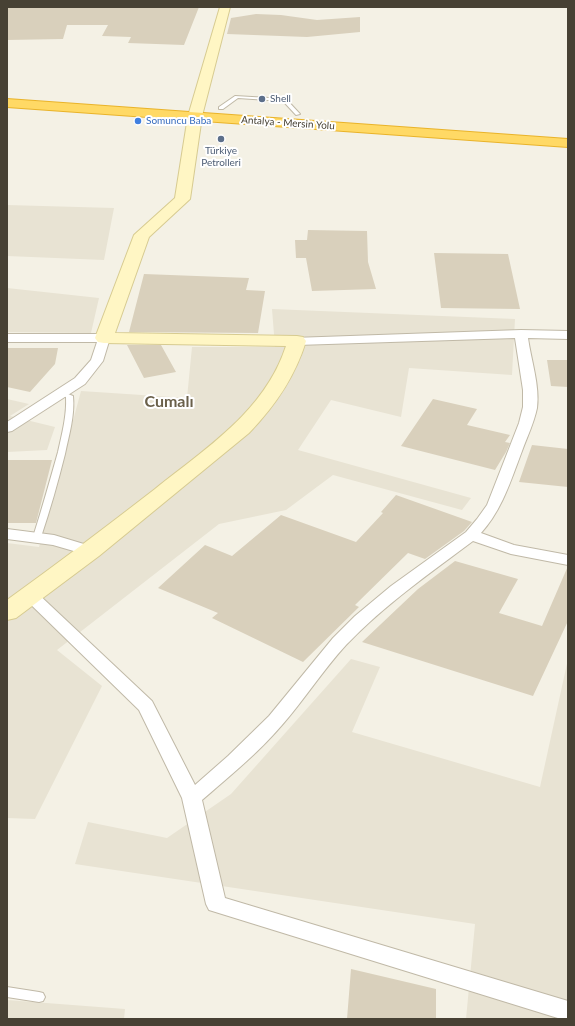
<!DOCTYPE html>
<meta charset="utf-8">
<style>
body{margin:0}
#map{position:relative;width:575px;height:1026px;overflow:hidden;background:#f4f1e5;font-family:Lato,sans-serif}
canvas{display:block}
.frame{position:absolute;inset:0;border:8px solid #474134;pointer-events:none}
</style>
<div id="map">
<canvas width="575" height="1026"></canvas>
<div class="frame"></div>
</div>
<script>
const ctx = document.querySelector('canvas').getContext('2d');
ctx.lineJoin = 'round';
function paint(path, color) {
  ctx.fillStyle = color;
  ctx.fill(path, 'evenodd');
}
function trace(path, color, width, dash) {
  ctx.strokeStyle = color;
  ctx.lineWidth = width;
  ctx.lineCap = dash ? 'butt' : 'round';
  ctx.setLineDash(dash || []);
  ctx.stroke(path);
}
function write(font, color, halo, rows, align = 'center') {
  ctx.font = font + ' Lato,sans-serif';
  ctx.lineWidth = 4;
  ctx.setLineDash([]);
  ctx.textBaseline = 'middle';
  ctx.strokeStyle = halo;
  ctx.fillStyle = color;
  for (const [text, x, y, turn = 0] of rows) {
    ctx.save();
    ctx.translate(x, y);
    ctx.rotate((+turn || 0) * Math.PI / 180);
    ctx.textAlign = isNaN(turn) ? turn : align;
    if (halo) ctx.strokeText(text, 0, 0);
    ctx.fillText(text, 0, 0);
    ctx.restore();
  }
}
paint(new Path2D(`
 M7,205L114,208L104,260L7,256Z
 M7,288L99,298L91,333L7,332Z
 M272,309L515,319L512,375L409,368L401,417L331,400L298,450L471,498L462,510L333,475L286,510L219,524L57,650L102,686L35,819L7,818V543L39,547L81,391L187,398L192,347H275Z
 M7,399L29,404L10,416L55,427L47,450L7,452Z
 M351,659L380,667L352,732L540,787L568,659V1019H466L475,924L75,864L88,822L167,838L231,794Z
 M7,1000L125,1009L124,1019H7Z`), '#e8e3d3');
paint(new Path2D(`
 M7,7H199L184,45L128,43L131,37L102,36L108,25H67L63,39L7,40Z
 M256,14L281,15L317,20L360,17V32L307,37L227,34L231,18Z
 M308,230L367,231L368,262L376,289L312,291L306,258H296L295,240H307Z
 M434,253L508,254L520,309L441,308Z
 M144,274L249,278L246,290L265,291L258,333L129,332Z
 M127,345H161L176,372L144,378Z
 M7,348H58L55,364L30,392L7,387Z
 M547,360H568V387L551,386Z
 M433,399L477,409L467,425L510,435L505,442L510,443L506,452L495,470L401,446Z
 M532,445L568,449V487L519,482Z
 M7,460H52L36,523H7Z
 M396,495L472,522L464,531L425,559L408,553L355,605L359,607L303,662L212,618L218,613L158,588L205,545L232,556L281,515L356,542L383,513L381,512Z
 M455,561L518,579L499,613L542,626L568,566V621L533,696L362,642L418,589Z
 M351,969L436,989V1019H347Z`), '#d9d0bc');
const lane = new Path2D(`
 M235,96L286,99L300,114L296,115L283,101L238,98L223,109H219V107Z
 M63,392L73,396C75,415 69,435 65,454C58,482 50,510 41,537L37,540L33,537C42,509 50,480 58,452C62,434 67,415 66,397L59,394Z
 M7,987L39,992L43,993L45,997L43,1001L39,1002L7,997Z`);
const street = new Path2D(`
 M521,330L568,331V339L528,338C531,360 540,386 537,408C534,423 527,437 522,451C511,480 502,510 481,533L514,545L568,555V565L511,554L473,541C429,574 384,605 346,645C323,670 304,700 282,725C258,753 230,776 202,800L225,898L568,1001V1019H561L209,910L206,904L182,798L139,710L21,595L23,591L29,590L35,591L152,701L195,785L228,756L269,716L333,638L355,616L391,586L466,532L477,519L487,505L519,423L523,407V390L515,338L297,345L293,344L291,341L293,338Z
 M7,334H104L108,335L110,338L103,361L85,384L12,431L7,432V422L75,378L91,360L97,342H7Z
 M7,529L54,535L97,548L99,551L97,554L91,556L53,545L7,539Z`);
const secondary = new Path2D(`
 M220,7H230L202,116L190,199L149,237L115,333L297,336L303,337L306,341C295,377 275,406 249,433L99,556L16,618L7,620V600C57,564 106,527 155,489C206,448 265,411 286,346L104,343L98,342L95,338L134,235L175,198L188,116Z`);
const highway = new Path2D(`
 M7,99L568,139V147L7,107Z`);
trace(lane, '#c0b9a7', 2);
trace(street, '#c0b9a7', 2);
trace(secondary, '#d7cb91', 2);
trace(highway, '#e9b32a', 2);
paint(lane, '#fff');
paint(street, '#fff');
paint(secondary, '#fff6c4');
paint(highway, '#ffd965');
for (const [x, y, r, color] of [
 [262,99,4,"#5c6f8a"],
 [138,121,4,"#3f7fe0"],
 [221,139,4,"#5c6f8a"]
]) {
  const dot = new Path2D();
  dot.arc(x, y, r, 0, 2 * Math.PI);
  ctx.fillStyle = color;
  ctx.fill(dot);
  trace(dot, '#fff', 1.5);
}
write('10px', '#4e5e75', '#fff', [
 ["Shell",270,99],
 ["Türkiye",221,151,"center"],
 ["Petrolleri",221,163,"center"]
], 'left');
write('10px', '#366cbe', '#fff', [
 ["Somuncu Baba",146,121]
], 'left');
write('10px', '#474134', '#fff', [
 ["Antalya - Mersin Yolu",288,123,4]
]);
write('bold 16px', '#6a604a', '#fff', [
 ["Cumalı",169,402]
]);
</script>
